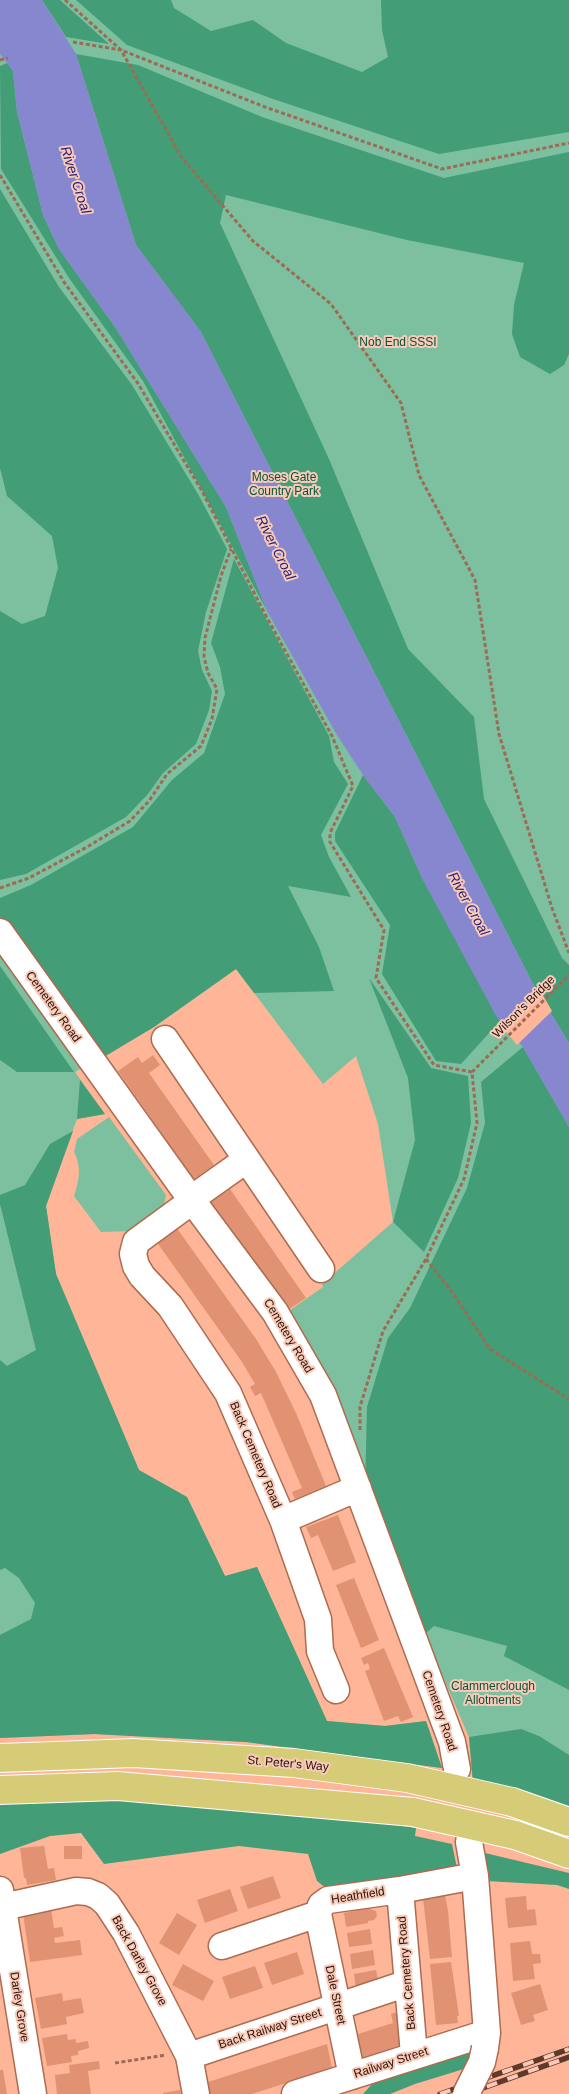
<!DOCTYPE html>
<style>
body{margin:0}
canvas{display:block;background:#feb598}
</style>
<canvas width="569" height="2094"></canvas>
<script>
const ctx = document.querySelector('canvas').getContext('2d');
ctx.lineJoin = 'round';
function paint(path, color) {
  ctx.fillStyle = color;
  ctx.fill(path, 'evenodd');
}
function trace(path, color, width, dash) {
  ctx.strokeStyle = color;
  ctx.lineWidth = width;
  ctx.lineCap = dash ? 'butt' : 'round';
  ctx.setLineDash(dash || []);
  ctx.stroke(path);
}
function write(font, color, halo, rows, align = 'center') {
  ctx.font = font + ' Arial,sans-serif';
  ctx.lineWidth = 4;
  ctx.setLineDash([]);
  ctx.textBaseline = 'middle';
  ctx.strokeStyle = halo;
  ctx.fillStyle = color;
  for (const [text, x, y, turn = 0] of rows) {
    ctx.save();
    ctx.translate(x, y);
    ctx.rotate((+turn || 0) * Math.PI / 180);
    ctx.textAlign = isNaN(turn) ? turn : align;
    if (halo) ctx.strokeText(text, 0, 0);
    ctx.fillText(text, 0, 0);
    ctx.restore();
  }
}
paint(new Path2D(`
 M0,0H569V1814L473,1783L469,1737L286,1313L323,1287L322,1284L393,1222L378,1124L356,1056L323,1084L236,969L154,1027L75,1072L105,1114L77,1119L46,1206L56,1274L139,1470L187,1497L225,1576L257,1567L327,1721L385,1726L426,1721L442,1768L246,1742L94,1734L0,1738Z
 M109,1117L166,1195L163,1209L132,1231L101,1232L74,1196C79,1180 82,1167 74,1152L77,1139Z`), '#7cc09f');
paint(new Path2D(`
 M42,0H60L109,44L66,37Z
 M76,0H171L174,8L211,31L253,20L286,43L362,72L388,57L382,30L381,0H569V132L439,154L273,99L127,45Z
 M76,54L138,65L262,117L444,178L569,152V354L564,365L550,374L520,357L512,334L514,305L524,263L407,240L226,195L220,223L329,459L408,649L474,717L484,799L562,958L569,965V1043L532,982L201,332L136,245Z
 M7,63L13,71L17,112L43,215L59,249L115,327L226,507L267,611L143,381L69,278L1,169L0,66Z
 M0,189L59,287L132,385L198,494L227,549L206,612L198,651L202,670L212,691L209,710L196,744L163,773L148,794L126,817L26,874L0,880V611L22,624L45,616L58,568L52,536L7,496L0,468Z
 M234,559L329,736L334,762L348,784L321,835L329,857L351,897L288,886L319,947L334,991L254,993L236,969L154,1027L104,1057L0,917V898L31,885L133,827L172,780L204,753L225,694L220,667L211,643Z
 M363,775L395,817L422,878L500,1021L461,1064L436,1061L382,974L390,925L335,841V833Z
 M0,966L74,1072H17L0,1060Z
 M369,978L431,1068L468,1076L471,1123L458,1178L424,1252L393,1222L415,1140L408,1078Z
 M523,1047L569,1127V1690L504,1656L507,1646L434,1626L425,1634L365,1490L367,1407L388,1338L410,1308L467,1188L485,1123L481,1082Z
 M80,1080L105,1114L77,1119Z
 M73,1131L46,1206L56,1274L139,1470L187,1497L225,1576L257,1567L327,1721L385,1726L426,1721L442,1768L246,1742L94,1734L0,1738V1635L31,1619L35,1603L19,1578L5,1568L0,1570V1360L7,1366L36,1350L0,1204V1195L25,1185L50,1144Z
 M521,1729L539,1736L569,1755V1814L473,1783L469,1737Z
 M83,1794L303,1810L416,1828L415,1836L452,1844L458,1873L332,1893L317,1881L308,1854L239,1846L104,1864L81,1833L50,1836L0,1854V1796Z
 M485,1853L569,1873V1889L557,1885L486,1881Z
 M469,2048L471,2051L467,2068L415,2084L390,2094H363L372,2084Z`), '#439d76');
paint(new Path2D(`
 M0,0H42L76,54L136,245L201,332L532,982L569,1043V1127L523,1047L496,1016L422,878L395,817L363,775L337,735L267,611L226,507L115,327L59,249L43,215L17,112L13,71L0,54Z`), '#8687cf');
paint(new Path2D(`
 M540,990L552,1011L517,1045L502,1027Z`), '#feb598');
paint(new Path2D(`
 M153,1055L160,1065L149,1073L214,1165L194,1179L118,1071L138,1057L142,1063Z
 M230,1189L306,1298L286,1311L210,1203Z
 M176,1227L256,1339L276,1372L296,1413L326,1486L295,1499L292,1492L302,1488L261,1393L255,1396L250,1387L255,1384L242,1362L156,1241Z
 M338,1515L356,1562L333,1571L318,1535L311,1538L306,1527Z
 M354,1578L379,1640L361,1648L336,1585Z
 M384,1648L413,1717L401,1722L398,1716L384,1721L365,1671L370,1669L368,1663L364,1665L361,1658Z
 M44,1846L48,1869L54,1868L56,1880L27,1885L26,1878H24L20,1848Z
 M64,1846H82V1859H64Z
 M273,1876L281,1898L248,1909L240,1887Z
 M230,1889L238,1911L205,1923L197,1900Z
 M445,1895L448,1911L452,1957L430,1959L423,1898Z
 M526,1896L527,1910L535,1909L537,1925L508,1928L505,1898Z
 M369,1902L370,1909L376,1911L377,1916L374,1920L368,1921V1923L346,1927L344,1913L354,1911L353,1905Z
 M51,1909L54,1928L62,1927L64,1936L54,1938L55,1943L80,1940L82,1955L30,1962L23,1913Z
 M177,1913L197,1925L179,1955L159,1943Z
 M370,1929L372,1944L349,1947L347,1933Z
 M530,1941L532,1954H540L541,1963L533,1964L535,1979L513,1981L510,1943Z
 M373,1950L375,1965L352,1969L350,1954Z
 M297,1952L304,1974L272,1985L264,1963Z
 M451,1962L459,2016H457L458,2023L436,2025L430,1964Z
 M183,1964L214,1981L203,2001L172,1985Z
 M255,1966L263,1988L230,1999L222,1977Z
 M376,1970L379,1985L356,1989L354,1974Z
 M540,1984L548,2010L533,2015L535,2021L521,2025L511,1993Z
 M62,1993L63,2001L81,1998L84,2013L66,2017L67,2024L41,2029L35,1998Z
 M403,2010L409,2042L362,2059L358,2034L393,2023L391,2014Z
 M67,2034L68,2040L76,2039V2043L88,2041L89,2048L78,2051V2055L71,2056L72,2062L47,2066L42,2038Z
 M327,2044L332,2068L252,2094H208L205,2083Z
 M99,2061L100,2069L88,2071L91,2094H57L55,2075L70,2073L69,2065Z
 M0,2070H3L7,2094H0Z
 M180,2090L181,2094H163V2093Z`), '#e19273');
const minor = new Path2D(`
 M0,932L191,1199L275,1312L323,1395L452,1742L457,1769
 M165,1039L321,1269
 M191,1199L246,1160
 M192,1201L136,1242L133,1254L136,1266L142,1276L170,1306L228,1393L283,1520L318,1619L320,1651L336,1690
 M283,1520L358,1488
 M469,1842L475,1876L487,2033L485,2048
 M0,1890L33,2094
 M400,1890L414,2055
 M3,1907L76,1891L88,1892L98,1896L107,1904L126,1933L189,2056L196,2094
 M318,1914L352,2076
 M222,1946L318,1914L321,1905L328,1900L400,1890L475,1876
 M189,2056L408,1983
 M295,2094L487,2033`);
const highway = new Path2D(`
 M0,1758L133,1753L294,1763L407,1778
 M0,1790L118,1786L413,1812
 M512,1802L569,1822
 M515,1835L569,1854`);
trace(minor, '#ae6b50', 29);
trace(highway, '#fff', 30);
trace(new Path2D(`
 M65,0L121,50L265,107L442,169L569,143
 M73,42L121,50L182,158L253,241L331,304L401,403L419,475L475,580L499,734L552,908L569,953
 M0,60L8,58
 M0,175L64,282L137,382L202,491L265,614L332,736L353,786L330,833V842L384,930L376,978L434,1065L472,1072
 M0,888L29,878L87,847L130,821L149,801L167,774L201,746L212,719L217,689L208,673L204,657L205,638L221,576L231,549
 M426,1259L452,1292L490,1349L569,1399
 M360,1430V1407L383,1331L426,1259L464,1179L477,1123L472,1072L569,975
 M115,2063L166,2055`), '#9e6a55', 3, [4, 2.5]);
trace(minor, '#fff', 26);
trace(highway, '#d6cc77', 28);
const rail = new Path2D(`
 M440,2094L569,2049
 M466,2094L569,2057`);
trace(rail, '#5f392a', 5.5);
trace(rail, '#f7cab9', 4, [11]);
const minorBridge = new Path2D(`
 M466,2094L482,2062L485,2048`);
const highwayBridge = new Path2D(`
 M407,1778L512,1802
 M413,1812L515,1835`);
trace(minorBridge, '#ae6b50', 29, []);
trace(highwayBridge, '#fff', 30, []);
trace(minorBridge, '#fff', 26);
trace(highwayBridge, '#d6cc77', 28);
write('12px', '#075238', '#f7cab9', [
 ["Nob End SSSI",398,343],
 ["Moses Gate",284,478],
 ["Country Park",284,492],
 ["Clammerclough",493,1687],
 ["Allotments",493,1701]
]);
write('12px', '#2b1106', '#f7cab9', [
 ["Cemetery Road",53,1007,54],
 ["Wilson's Bridge",524,1007,-45],
 ["Cemetery Road",288,1336,59],
 ["Back Cemetery Road",255,1455,67],
 ["Cemetery Road",439,1711,71],
 ["St. Peter's Way",288,1764,5],
 ["Heathfield",358,1896,-9],
 ["Back Darley Grove",139,1961,61],
 ["Back Cemetery Road",407,1973,-95],
 ["Dale Street",335,1995,78],
 ["Darley Grove",19,2007,81],
 ["Back Railway Street",270,2029,-18],
 ["Railway Street",391,2063,-18]
]);
write('italic 14px', '#2e2175', '#f7cab9', [
 ["River Croal",75,180,72],
 ["River Croal",275,548,63],
 ["River Croal",468,904,61]
]);
</script>
